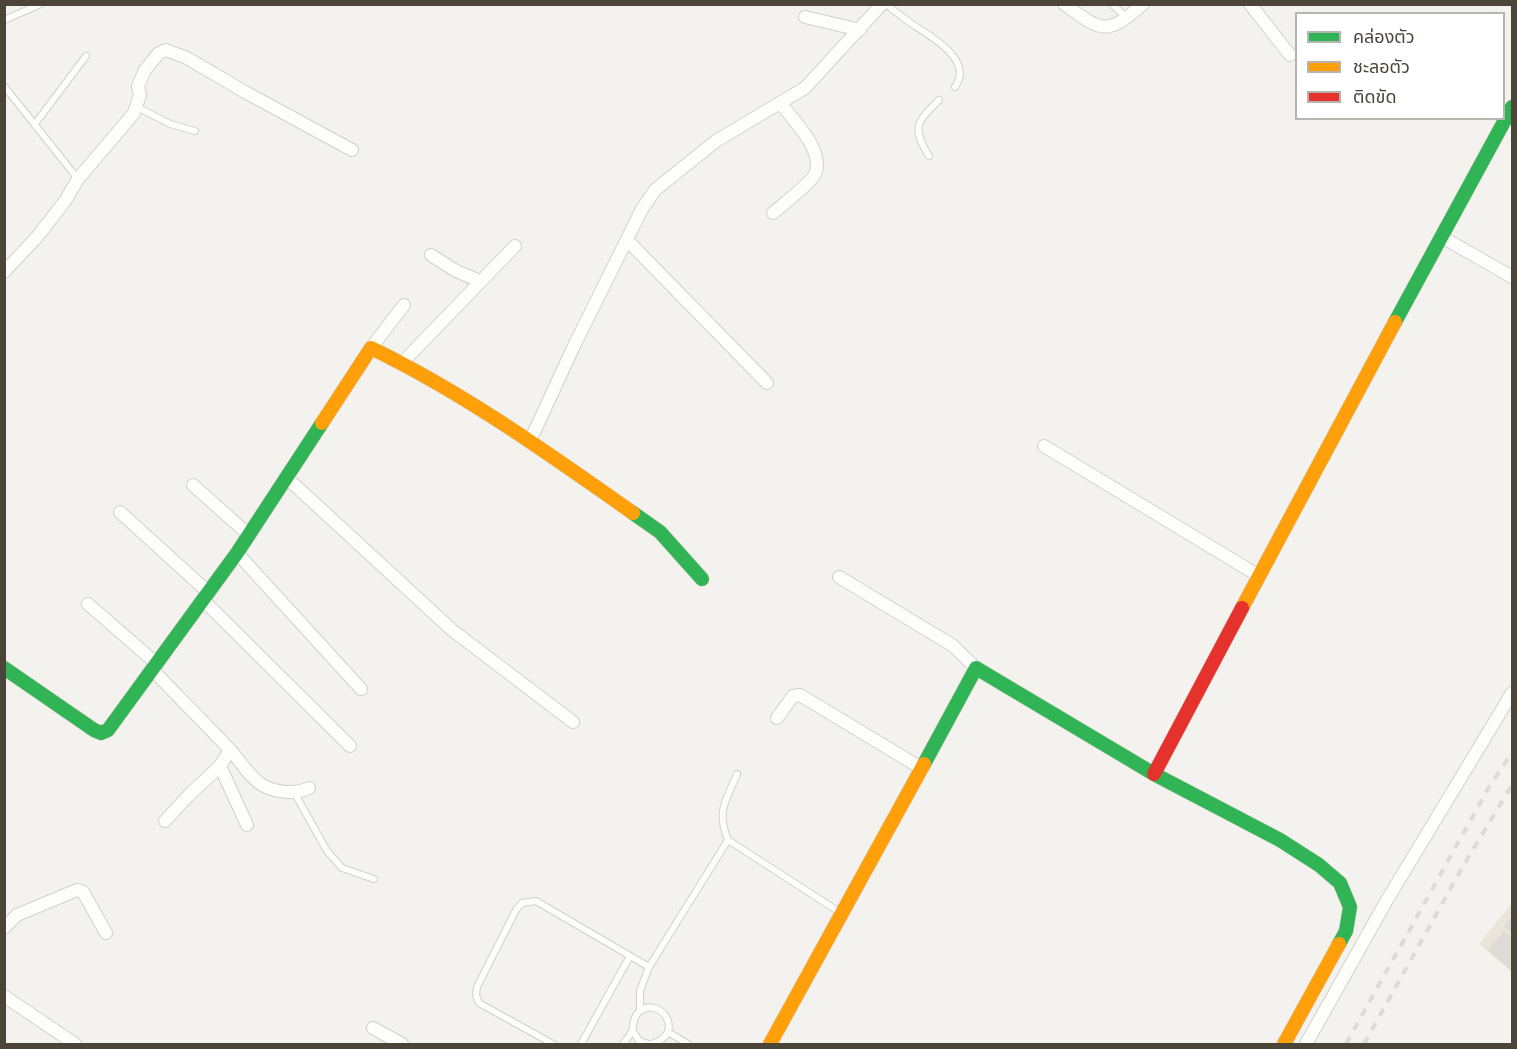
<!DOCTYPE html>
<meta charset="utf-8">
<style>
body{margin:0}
#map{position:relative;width:1517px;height:1049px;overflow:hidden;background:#f4f2ee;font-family:Commissioner,"Noto Sans Thai",sans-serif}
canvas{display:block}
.frame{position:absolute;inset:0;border:6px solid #4b4439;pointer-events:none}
.legend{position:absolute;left:1295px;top:12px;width:210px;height:108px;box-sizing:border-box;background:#fff;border:2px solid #b7b4b0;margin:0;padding:8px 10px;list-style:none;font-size:18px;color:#4b4439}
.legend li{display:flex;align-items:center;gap:12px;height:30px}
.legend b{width:30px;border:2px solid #b7b4b0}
</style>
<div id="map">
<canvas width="1517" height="1049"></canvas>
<div class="frame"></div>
<ul class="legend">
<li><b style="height:8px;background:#30b455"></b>คล่องตัว</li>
<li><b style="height:8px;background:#ff9f0a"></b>ชะลอตัว</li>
<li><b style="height:8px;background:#e5322d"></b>ติดขัด</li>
</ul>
</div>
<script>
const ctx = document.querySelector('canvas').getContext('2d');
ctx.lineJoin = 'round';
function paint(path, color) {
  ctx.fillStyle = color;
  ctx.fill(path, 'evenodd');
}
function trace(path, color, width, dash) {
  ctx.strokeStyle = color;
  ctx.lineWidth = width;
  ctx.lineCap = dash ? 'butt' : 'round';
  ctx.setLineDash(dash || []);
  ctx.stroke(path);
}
paint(new Path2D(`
 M1512,903V972L1479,944Z`), '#eae5da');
paint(new Path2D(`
 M1512,916V933L1504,926Z
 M1504,931L1512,938V972L1488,950Z`), '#dedbd6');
const lane = new Path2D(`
 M886,4C893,10 901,16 909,22C928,35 975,59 955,87
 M1112,4L1127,18
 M4,20L41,4
 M4,86L78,179
 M137,107L170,124L195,131
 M35,124L86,56
 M929,156C911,127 917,122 939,100
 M294,792L327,851L342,868L374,879
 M728,840C716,811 726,801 737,774
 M640,1011V991L649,967L728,840L841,913
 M633,1031L639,1041L649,1044
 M668,1032L688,1044
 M553,1044L479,1003L476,995L477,987L516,910L522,903L536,901L649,967
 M581,1044L630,956
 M623,1044C625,1041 629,1037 631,1033C635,1026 631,1019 639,1012C659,994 688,1034 651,1044`);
const street = new Path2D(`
 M1064,4C1101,31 1106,37 1143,4
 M1250,4L1290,55
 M805,17L860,30
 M773,213C782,205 811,183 815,174C825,151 794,121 781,104
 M1442,237L1512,277
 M627,240L767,383
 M431,255L456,271L480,281
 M4,272L37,237L65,201L78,179L134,113L140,95L138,86L145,70L159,53L166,50L187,58L245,92L352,150
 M371,348L404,305
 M402,363L515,246
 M530,441L573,348L642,209L655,190L716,141L805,88L882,4
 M1044,446L1259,576
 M286,477L452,630L573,722
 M193,485L249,535
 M120,512L209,593
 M237,553L361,689
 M839,577L952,645L976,668
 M203,600L350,746
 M88,604L157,664
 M153,670C179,698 207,725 233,753C243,765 251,779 264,786C277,793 296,794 309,788
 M777,718L793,696L800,695L921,768
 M230,750L220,766L247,825
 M165,821L189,795L220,766
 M4,928L17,915L77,890L83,892L106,933
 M4,996L75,1044
 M373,1028L402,1044
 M1306,1044L1387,900L1512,693`);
const fast = new Path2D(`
 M1395,322L1512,107
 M633,513L660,532L702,579
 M4,668L94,730L101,733L108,730L237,553L322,423
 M924,764L976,668L1154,774L1280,840L1319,865L1340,883L1350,907L1346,931L1339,944`);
const slow = new Path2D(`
 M322,423L371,348C464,393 549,454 633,513
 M1242,608L1395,322
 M770,1044L924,764
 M1284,1044L1339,944`);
const jam = new Path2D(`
 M1154,774L1242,608`);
trace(lane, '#d2d0cb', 8);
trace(street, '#d2d0cb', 14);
trace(fast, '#d3cfc5', 15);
trace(slow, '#d3cfc5', 15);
trace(jam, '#d3cfc5', 15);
trace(lane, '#fdfdfc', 6);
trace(street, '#fdfdfc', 12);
trace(fast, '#30b455', 14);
trace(slow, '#ff9f0a', 14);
trace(jam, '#e5322d', 14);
trace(new Path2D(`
 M1346,1044L1488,789L1512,752
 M1364,1044L1462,868L1512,785`), '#dbdbda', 4, [8, 8]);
</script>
